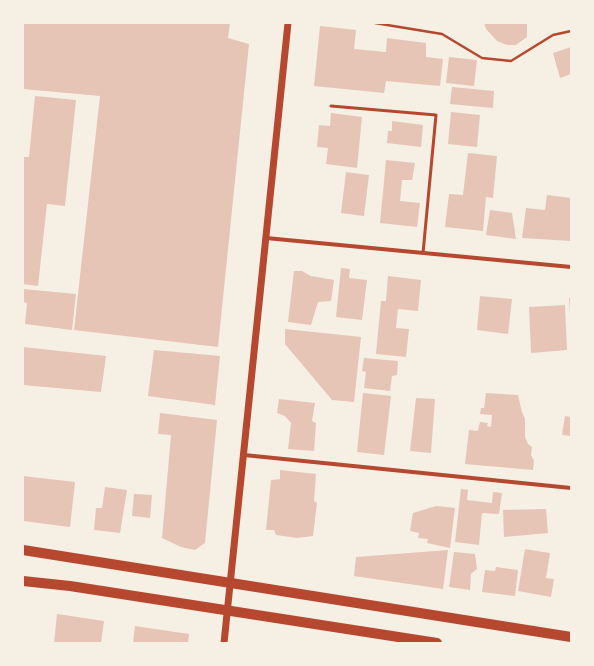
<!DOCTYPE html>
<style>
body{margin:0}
#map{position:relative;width:594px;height:666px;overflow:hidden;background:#f6efe4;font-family:"Asap Condensed",sans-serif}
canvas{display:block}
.frame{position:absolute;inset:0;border:24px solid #f6efe4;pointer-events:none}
</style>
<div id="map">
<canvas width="594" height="666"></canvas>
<div class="frame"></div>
</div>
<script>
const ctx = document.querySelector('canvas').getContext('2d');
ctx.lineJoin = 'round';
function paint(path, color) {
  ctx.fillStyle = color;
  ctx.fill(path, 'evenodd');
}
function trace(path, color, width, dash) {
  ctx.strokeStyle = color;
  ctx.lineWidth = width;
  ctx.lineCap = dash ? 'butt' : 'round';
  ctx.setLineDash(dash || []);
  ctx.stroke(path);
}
paint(new Path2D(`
 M24,23H230L228,38L249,44L218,347L74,330L100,96L23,89Z
 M484,23L527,24V37L516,45H507L497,41L486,29Z
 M320,26L356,30L354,49L386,52L387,38L426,43V57L443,59L440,86L386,81L384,93L314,86Z
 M571,47V74L560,78L553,53Z
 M449,57L477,60L474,86L446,83Z
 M452,87L494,91L493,108L450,104Z
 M35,96L76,100L65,206L47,204L38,286L23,284V157H29Z
 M451,112L480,115L477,147L448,144Z
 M331,113L362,117L357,168L326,164L328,148L317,147L319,125L330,126Z
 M392,121L423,125L421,147L387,143L388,131H392Z
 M468,153L497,156L493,198L486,197L483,231L445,227L449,194L463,195Z
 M386,160L415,163L412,180H402L400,201L420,203L417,227L380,223Z
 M346,172L369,175L364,216L341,213Z
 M547,195L571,198V241L522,238L526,208L545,210Z
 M490,210L512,213L516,239L486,235Z
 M341,268L350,269L349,278L367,280L362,320L336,317Z
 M294,271H302L311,276L334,280L331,301L318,302L311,325L288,322Z
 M388,276L421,280L418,311L398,309L396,328L409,329L406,357L376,354L381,301H386Z
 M23,289L76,294L72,330L25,324L27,303L23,302Z
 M480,296L512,299L508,334L477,330Z
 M569,298H571V312L570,313Z
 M565,305L567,350L531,353L529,307Z
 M285,329L361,337L354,402L332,400L285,344Z
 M23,347L106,356L101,392L23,385Z
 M154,350L220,356L215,405L148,396Z
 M364,358L398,361L397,375L392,376L390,391L364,388L366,372L362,371Z
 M363,393L391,396L384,455L357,452Z
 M486,393L518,395L522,412L525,419V437L528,444L532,447L531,455L534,461L533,470L465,464L469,430L478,431L480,422L488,423L487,426L491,427L492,415L480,414L481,408H484Z
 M416,398L435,399L431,453L410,451Z
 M279,399L315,403L312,421L316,423L314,451L288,449L291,423L285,416L277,413Z
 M160,413L217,420L205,543L195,550L181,547L162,538L171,435L158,434Z
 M565,416L571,417V436L562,435Z
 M280,470L316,474L314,501L317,503L313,536L297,538L276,535L274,530H266L271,480L280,479Z
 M23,476L75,482L70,527L23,521Z
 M105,487L127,490L120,533L94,530L96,508H102Z
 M461,489L468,490L467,500L492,503L493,492L502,493L499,514L482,513L479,545L455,542Z
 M134,494L152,495L150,518L132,516Z
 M436,506L455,508L450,548L427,543L428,539L418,538L419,533L410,531L413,513Z
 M546,509L548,533L504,537L503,510Z
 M525,549L550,553L546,578L554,579L551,597L518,591Z
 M448,550L443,589L354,576L356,557Z
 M454,552L475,554L477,569L471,574L470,590L449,587Z
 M496,567L518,570L515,596L482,592L485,570L495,571Z
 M57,614L104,621L101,643H54Z
 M135,626L189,634L188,643H133Z`), '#e6c5b7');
trace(new Path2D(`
 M375,23L442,34L482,58L511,61L553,35L571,31`), '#b5482f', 2.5);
trace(new Path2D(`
 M331,106L436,115L423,253`), '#b5482f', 3);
trace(new Path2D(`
 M266,238L571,267
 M244,455L571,488`), '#b5482f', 4);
trace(new Path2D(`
 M224,643L288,23`), '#b5482f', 7);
trace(new Path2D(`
 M23,550L571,637
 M23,581L70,586L437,643`), '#b5482f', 10);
</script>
